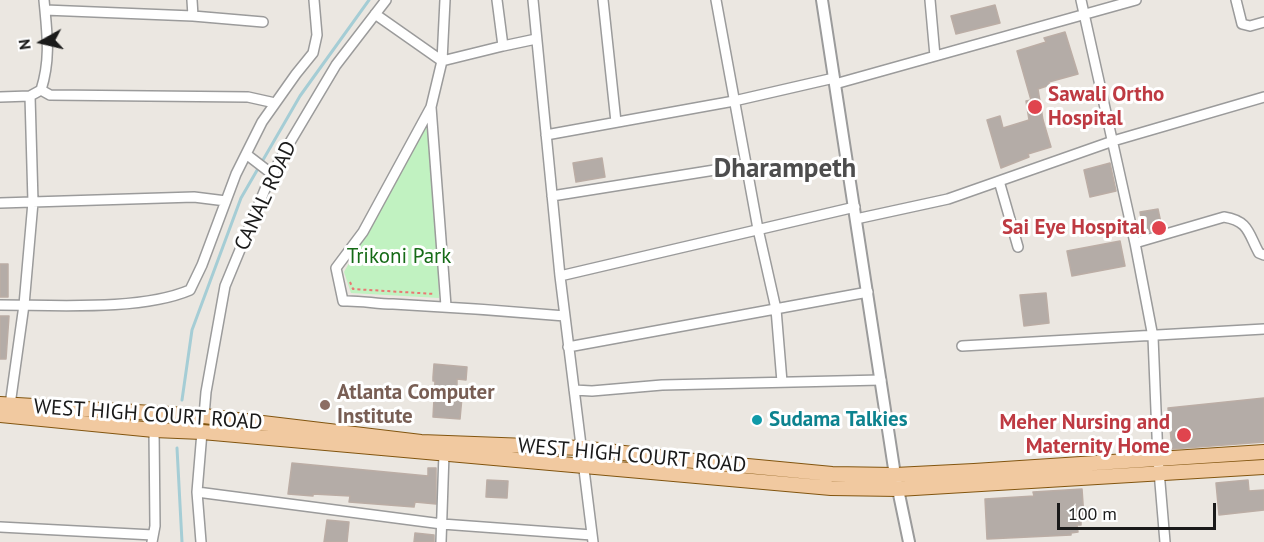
<!DOCTYPE html>
<style>
body{margin:0}
#map{position:relative;width:1264px;height:542px;overflow:hidden;background:#ebe7e1;font-family:"PT Sans",sans-serif}
canvas{display:block}
.north{position:absolute;left:12px;top:12px;width:60px;height:60px;-webkit-text-stroke:4px #fff;paint-order:stroke;rotate:262deg;font-size:16px;font-weight:700;line-height:24px;text-align:center;color:#1a1a1a}
.north::after{content:'';display:block;margin:auto;width:21px;height:27px;background:#1a1a1a;clip-path:polygon(50% 0,100% 100%,50% 72%,0 100%)}
.scale{position:absolute;left:1057px;top:503px;width:159px;height:27px;box-sizing:border-box;border:3px solid #1a1a1a;border-top:0;padding-left:8px;font-size:18px;line-height:21px;white-space:nowrap;color:#1a1a1a;-webkit-text-stroke:4px #fff;paint-order:stroke}
</style>
<div id="map">
<canvas width="1264" height="542"></canvas>
<div class="north">N</div>
<div class="scale">100 m</div>
</div>
<script>
const ctx = document.querySelector('canvas').getContext('2d');
ctx.lineJoin = 'round';
function paint(path, color) {
  ctx.fillStyle = color;
  ctx.fill(path, 'evenodd');
}
function trace(path, color, width, dash) {
  ctx.strokeStyle = color;
  ctx.lineWidth = width;
  ctx.lineCap = dash ? 'butt' : 'round';
  ctx.setLineDash(dash || []);
  ctx.stroke(path);
}
function write(font, color, halo, rows, align = 'center') {
  ctx.font = font + ' "PT Sans",sans-serif';
  ctx.lineWidth = 6;
  ctx.setLineDash([]);
  ctx.textBaseline = 'middle';
  ctx.strokeStyle = halo;
  ctx.fillStyle = color;
  for (const [text, x, y, turn = 0] of rows) {
    ctx.save();
    ctx.translate(x, y);
    ctx.rotate((+turn || 0) * Math.PI / 180);
    ctx.textAlign = isNaN(turn) ? turn : align;
    if (halo) ctx.strokeText(text, 0, 0);
    ctx.fillText(text, 0, 0);
    ctx.restore();
  }
}
paint(new Path2D(`
 M432,117L439,298L351,293L344,272Z`), '#c1f2c1');
trace(new Path2D(`
 M182,400L192,330L241,198L300,96L369,0
 M177,448L182,542`), '#a5cdd5', 3);
const building = new Path2D(`
 M995,5L1000,23L956,34L951,16Z
 M1065,32L1078,74L1049,82L1050,85L1038,89L1043,120L1051,147L1028,154L1029,157L1001,168L987,120L1000,116L1003,128L1029,120L1026,101L1031,100L1017,51L1046,42L1044,38Z
 M602,158L605,177L576,182L573,163Z
 M1110,163L1116,191L1090,197L1084,170Z
 M1158,209L1162,228L1144,233L1140,212Z
 M1120,241L1125,266L1072,276L1067,251Z
 M0,264H8V297H0Z
 M1046,293L1049,323L1024,326L1020,295Z
 M0,316H9L6,359H0Z
 M434,364L467,367L466,380L457,379V397H462L460,419L433,417L435,381H433V377Z
 M1264,398V442L1172,449L1168,408Z
 M292,463L428,476V468H436V504L415,502L414,507L349,502L350,496L313,494V496L288,494Z
 M487,480L508,481L507,498L486,497Z
 M1248,480L1249,491L1264,490V510L1219,515L1216,483Z
 M1082,489L1084,518L1081,519V525H1077L1078,532L1071,533V535L987,539L985,499L1034,496L1033,492Z
 M327,520L349,522L347,542H324Z
 M415,533L434,535V542H414Z`);
paint(building, '#b4aca7');
trace(building, '#bbada5', 1.5);
const minor = new Path2D(`
 M445,0L442,61L431,107L446,306
 M533,0L560,276L593,542
 M603,0L616,122
 M716,0L758,229L776,309L782,382
 M930,0L935,56
 M1081,0L1135,243L1153,337L1158,459L1165,542
 M1236,0L1242,24L1250,26L1264,22
 M45,10L193,16L192,0
 M375,14L442,61L503,46L497,0
 M193,16L263,22
 M503,46L536,39
 M835,84L1136,0
 M41,90L50,95L248,97L275,103
 M0,97L30,96L41,90C51,58 47,33 44,0
 M431,107L363,232L336,268L343,301C360,300 376,304 393,304C451,307 508,311 565,316
 M546,135L734,101L834,78
 M246,154L272,174
 M999,181L1018,247
 M552,196L746,165
 M0,203L194,197L226,201
 M856,219L948,199L1113,141L1264,97
 M1135,243L1224,217C1249,221 1248,233 1259,253L1264,255
 M560,276L855,207
 M0,305C55,305 141,311 190,290L202,265L236,174L262,122L296,74L313,53L317,35L314,0
 M962,346L1264,329
 M568,347L868,292
 M574,390L592,391L662,385L881,380
 M10,405L24,305L33,202L30,96
 M204,416L206,392L225,286L266,187L283,154L336,65L386,0
 M197,492L442,524L592,535
 M0,527L153,535
 M152,542L155,526L154,430
 M201,542L197,492L202,432
 M441,542L444,453`);
const tertiary = new Path2D(`
 M822,0L895,475L909,542`);
const primary = new Path2D(`
 M0,404L204,416L421,442L581,448L684,460L832,474L895,475L974,471L1264,452
 M0,415L154,430L202,432L831,488L898,489L1264,467`);
trace(minor, '#9b9b9b', 12);
trace(tertiary, '#9b9b9b', 14);
trace(primary, '#82550f', 16);
trace(new Path2D(`
 M350,282L353,289L435,294`), '#ea7873', 2, [3, 3]);
trace(minor, '#fff', 9);
trace(tertiary, '#fff', 10);
trace(primary, '#f1c9a0', 14);
for (const [x, y, r, color] of [
 [1035,107,8,"#e0444e"],
 [1159,228,8,"#e0444e"],
 [325,405,6,"#8d6e63"],
 [757,420,6,"#0f9aa8"],
 [1184,435,8,"#e0444e"]
]) {
  const dot = new Path2D();
  dot.arc(x, y, r, 0, 2 * Math.PI);
  ctx.fillStyle = color;
  ctx.fill(dot);
  trace(dot, '#fff', 2);
}
write('bold 21px', '#be3a42', '#fff', [
 ["Sawali Ortho",1048,95,"left"],
 ["Hospital",1048,119,"left"],
 ["Sai Eye Hospital",1146,228],
 ["Meher Nursing and",1170,423],
 ["Maternity Home",1170,447]
], 'right');
write('21px', '#1a1a1a', '#fff', [
 ["CANAL ROAD",266,196,-65],
 ["WEST HIGH COURT ROAD",148,415,4],
 ["WEST HIGH COURT ROAD",632,456,5]
]);
write('21px', '#166b17', '#fff', [
 ["Trikoni Park",399,257]
]);
write('bold 21px', '#785e54', '#fff', [
 ["Atlanta Computer",337,393],
 ["Institute",337,417]
], 'left');
write('bold 21px', '#0d838f', '#fff', [
 ["Sudama Talkies",769,420]
], 'left');
write('bold 27px', '#4d4d4d', '#fff', [
 ["Dharampeth",785,169]
]);
</script>
